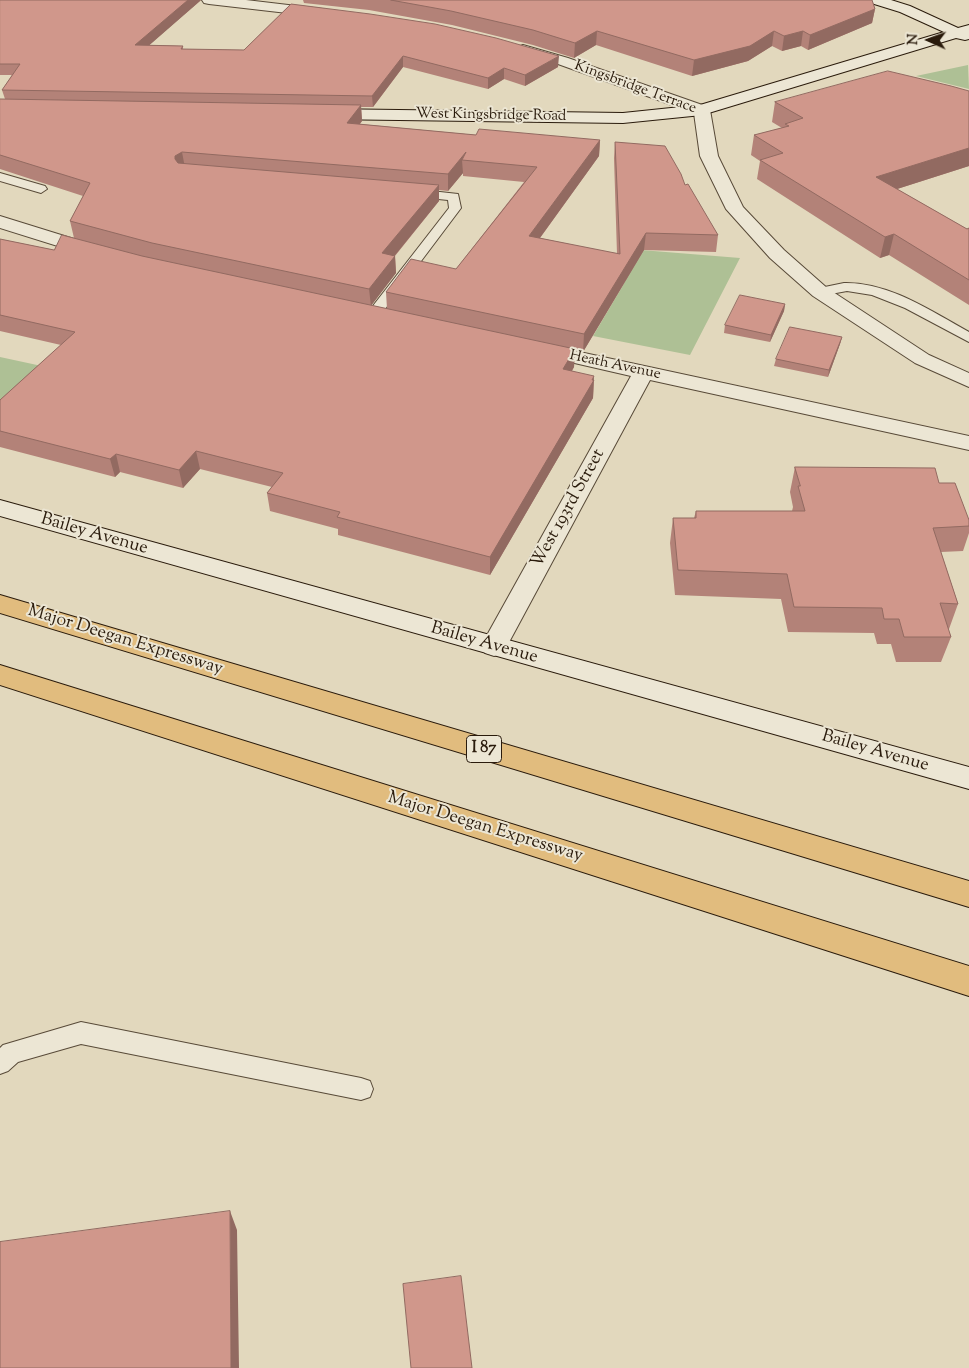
<!DOCTYPE html>
<style>
body{margin:0}
#map{position:relative;width:969px;height:1368px;overflow:hidden;background:#e2d8bd;font-family:"Sorts Mill Goudy",serif}
canvas{display:block}
.north{position:absolute;left:904px;top:15px;width:50px;height:50px;-webkit-text-stroke:4px #ece6d4;paint-order:stroke;rotate:272deg;font-size:14px;font-weight:700;line-height:20px;text-align:center;color:#2a1b0c}
.north::after{content:'';display:block;margin:auto;width:18px;height:22px;background:#2a1b0c;clip-path:polygon(50% 0,100% 100%,50% 72%,0 100%)}
</style>
<div id="map">
<canvas width="969" height="1368"></canvas>
<div class="north">N</div>
</div>
<script>
const ctx = document.querySelector('canvas').getContext('2d');
ctx.lineJoin = 'round';
function paint(path, color) {
  ctx.fillStyle = color;
  ctx.fill(path, 'evenodd');
}
function trace(path, color, width, dash) {
  ctx.strokeStyle = color;
  ctx.lineWidth = width;
  ctx.lineCap = dash ? 'butt' : 'round';
  ctx.setLineDash(dash || []);
  ctx.stroke(path);
}
function write(font, color, halo, rows, align = 'center') {
  ctx.font = font + ' "Sorts Mill Goudy",serif';
  ctx.lineWidth = 4;
  ctx.setLineDash([]);
  ctx.textBaseline = 'middle';
  ctx.strokeStyle = halo;
  ctx.fillStyle = color;
  for (const [text, x, y, turn = 0] of rows) {
    ctx.save();
    ctx.translate(x, y);
    ctx.rotate((+turn || 0) * Math.PI / 180);
    ctx.textAlign = isNaN(turn) ? turn : align;
    if (halo) ctx.strokeText(text, 0, 0);
    ctx.fillText(text, 0, 0);
    ctx.restore();
  }
}
paint(new Path2D(`
 M968,65L969,89L916,76Z
 M641,250L740,258L690,355L593,336L622,287Z
 M0,357L51,368L0,413Z`), '#aec095');
const lane = new Path2D(`
 M0,173L45,186L47,189L41,193L0,181Z
 M413,189L458,194L461,208L379,317H369L367,314L369,311L449,208L448,200L409,196L407,193Z
 M844,283C889,282 931,311 969,332V342L905,308L872,295L847,291L820,296L813,292L815,289Z
 M81,1022L361,1078L370,1081L373,1089L370,1097L361,1100L81,1044L18,1062L8,1071L0,1074V1048L3,1045Z`);
const street = new Path2D(`
 M202,0H246L322,9L327,10L329,13L327,16L322,17L209,4L204,3Z
 M523,45L568,58L708,107L710,110L718,156L743,207L784,250L827,288L929,355L969,373V387L915,363L813,296L770,258L726,209L700,156L694,113L558,64L518,53L515,50L518,47Z
 M0,216L103,248L106,252L103,256L96,258L0,228Z
 M538,343L969,436V450L650,380L507,646L503,653L494,656L485,653L481,646L631,376L531,353L528,349L531,345Z`);
const secondary = new Path2D(`
 M869,0H891L910,6L958,28L969,25V39L965,40L956,38L702,115L623,123L324,119L318,117L316,114L318,111L324,109L623,113L700,105L944,32L900,12L871,3Z
 M0,500L969,767V789L0,516Z`);
const highway = new Path2D(`
 M0,595L969,881V907L0,613Z
 M0,665L969,966V996L0,685Z`);
trace(lane, '#584a38', 2);
trace(street, '#584a38', 2);
trace(secondary, '#2a1b0c', 2);
trace(highway, '#2a1b0c', 2);
paint(lane, '#ece6d4');
paint(street, '#ece6d4');
paint(secondary, '#ece6d4');
paint(highway, '#e1bc7e');
paint(new Path2D(`
 M0,0H201L200,1L149,45L183,46V49L244,50L291,4L558,67L525,86L504,79L488,89L403,67L373,107H361L362,121L360,124L476,135L600,140L599,156L540,238L617,254L614,158L615,142L685,185L718,235L716,252L644,250L583,352L575,350L574,367L572,371L594,380L593,398L490,575L338,535V529L270,511L267,493L272,487L200,469L183,488L120,472L115,477L0,447V400L61,345L0,331V239L54,250L74,238L70,221L83,196L0,169V99H5L2,90L12,75H0ZM463,173V176L524,182L456,269L386,292L387,309L371,305L396,273L395,256L439,201V190L448,191Z
 M303,0H872L875,9L872,23L808,50L801,46L782,51L772,46L748,61L692,76L596,45L574,58L533,45L452,25L369,10L304,3Z
 M969,91V166L897,189L967,229L969,228V305L889,255L880,258L757,179L760,161L751,155L754,135L782,128L772,122L775,102Z
 M785,304L784,311L770,342L724,333L725,325Z
 M842,337L840,344L828,377L774,366L776,359Z
 M795,467L939,483L969,520V533L963,551L941,552L958,604L949,629H948L951,637L941,662H896L891,644H877L874,633L788,632L781,599L675,595L670,543L673,518H694L696,511H792L793,507L790,492Z`), '#b38278');
paint(new Path2D(`
 M188,0H201L200,1L137,56L135,45Z
 M875,9L872,23L808,50L810,35Z
 M597,31L596,45L574,58L575,43Z
 M774,31L772,46L748,61L692,76L694,60Z
 M803,31L801,46L782,51L784,36Z
 M403,56V67L373,107L372,96Z
 M559,56L558,67L525,86V75Z
 M504,68V79L488,89V78Z
 M361,105L362,121L348,139L347,123Z
 M600,140L599,156L529,253V236Z
 M969,148V166L872,197L876,177Z
 M182,152L185,168L178,172L175,159V156Z
 M466,152L462,160L463,173L448,191V174Z
 M439,185V201L383,270L382,253Z
 M646,233L644,250L583,352L584,334Z
 M894,234L889,255L880,258L885,237Z
 M395,256L396,273L371,306L369,289Z
 M785,304L784,311L770,342L771,335Z
 M842,337L840,344L828,377L829,370Z
 M575,349L574,367L562,387L563,369Z
 M594,376L593,398L490,575V557Z
 M196,451L200,469L183,488L179,470Z
 M116,454L120,472L115,477L110,459Z
 M230,1211L237,1230L239,1368H231Z`), '#926a61');
const building = new Path2D(`
 M0,0H188L135,45L183,46L181,49L244,50L291,4L370,14L435,24L496,38L559,56L525,75L504,68L488,78L403,56L372,96L2,90L20,64H0Z
 M391,0H872L875,9L810,35L803,31L784,36L774,31L750,46L694,60L597,31L575,43L533,30L451,11Z
 M888,71L951,86L969,91V148L876,177L967,229L969,228V280L894,234L885,237L760,160L783,153L754,135L789,126L785,124L803,118L775,102Z
 M0,99L361,105L347,123L476,135L479,129L600,140L529,236L620,254L615,142L665,146L681,174L685,185L688,184L718,235L646,233L584,334L386,292L411,259L456,269L537,167L462,160L466,152L448,174L182,152L175,156V159L178,163L439,185L382,253L395,256L369,289L152,243L70,221L90,183L0,155Z
 M62,235L142,256L575,349L563,369L594,376L592,380H594L490,557L337,517L340,512L267,493L283,473L196,451L179,470L116,454L110,459L0,431V400L75,332L0,315V239L54,250Z
 M740,295L785,304L771,335L725,325Z
 M790,327L842,337L829,370L776,359Z
 M795,467L935,468L939,483H955L969,520V526L933,528L958,604L940,603L951,637H904L899,619H884L882,608L794,607L787,574L678,570L673,518H696V511H805L798,486H800Z
 M230,1211L231,1368H0V1242Z
 M461,1276L472,1368H411L403,1284Z`);
paint(building, '#d0978b');
trace(building, '#926a61', 1);
write('15px', '#2a1b0c', '#ece6d4', [
 ["Kingsbridge Terrace",635,88,20],
 ["West Kingsbridge Road",491,116,1],
 ["Heath Avenue",615,366,12]
]);
for (const [x, y, w] of [
 [484,749,35]
]) {
  const box = new Path2D();
  box.roundRect(x - w / 2, y - 13.5, w, 27, 4);
  ctx.fillStyle = '#ece6d4';
  ctx.fill(box);
  trace(box, '#2a1b0c', 1);
}
write('bold 16px', '#2a1b0c', null, [
 ["I 87",484,749]
]);
write('18px', '#2a1b0c', '#ece6d4', [
 ["West 193rd Street",569,509,-61],
 ["Bailey Avenue",94,535,16],
 ["Major Deegan Expressway",125,641,17],
 ["Bailey Avenue",484,644,16],
 ["Bailey Avenue",875,752,16],
 ["Major Deegan Expressway",485,828,17]
]);
</script>
